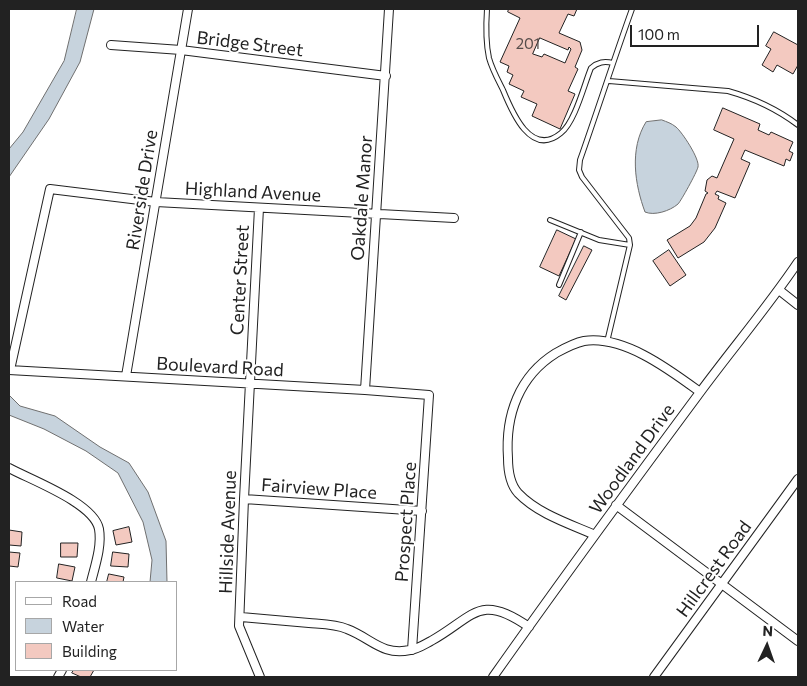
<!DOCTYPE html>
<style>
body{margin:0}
#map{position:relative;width:807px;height:686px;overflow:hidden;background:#fff;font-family:Commissioner,sans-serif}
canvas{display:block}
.frame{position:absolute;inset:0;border:10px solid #222;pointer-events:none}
.legend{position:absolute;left:15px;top:581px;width:162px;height:90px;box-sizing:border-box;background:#fff;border:1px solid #a7a7a7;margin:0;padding:6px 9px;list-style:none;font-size:15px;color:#222}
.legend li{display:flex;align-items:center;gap:10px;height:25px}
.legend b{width:25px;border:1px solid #a7a7a7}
.north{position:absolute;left:742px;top:621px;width:50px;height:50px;-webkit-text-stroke:4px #fff;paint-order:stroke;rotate:3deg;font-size:14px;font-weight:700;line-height:20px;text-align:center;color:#222}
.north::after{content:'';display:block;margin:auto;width:18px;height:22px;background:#222;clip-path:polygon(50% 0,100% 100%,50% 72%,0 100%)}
.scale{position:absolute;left:630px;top:25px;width:129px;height:22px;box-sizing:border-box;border:2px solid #222;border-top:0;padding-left:6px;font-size:15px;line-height:18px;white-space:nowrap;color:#222;-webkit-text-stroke:4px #fff;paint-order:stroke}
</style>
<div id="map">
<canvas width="807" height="686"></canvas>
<div class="frame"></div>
<ul class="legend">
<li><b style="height:6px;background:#fff"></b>Road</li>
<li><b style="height:14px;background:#c7d3dd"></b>Water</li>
<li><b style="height:14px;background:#f3c9c0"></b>Building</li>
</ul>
<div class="north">N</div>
<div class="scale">100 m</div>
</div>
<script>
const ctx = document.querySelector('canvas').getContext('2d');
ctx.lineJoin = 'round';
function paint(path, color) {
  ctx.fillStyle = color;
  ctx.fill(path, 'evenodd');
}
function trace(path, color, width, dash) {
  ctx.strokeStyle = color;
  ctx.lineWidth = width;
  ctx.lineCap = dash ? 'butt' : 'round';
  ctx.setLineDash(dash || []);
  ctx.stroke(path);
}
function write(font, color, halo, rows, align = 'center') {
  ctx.font = font + ' Commissioner,sans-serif';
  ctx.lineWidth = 4;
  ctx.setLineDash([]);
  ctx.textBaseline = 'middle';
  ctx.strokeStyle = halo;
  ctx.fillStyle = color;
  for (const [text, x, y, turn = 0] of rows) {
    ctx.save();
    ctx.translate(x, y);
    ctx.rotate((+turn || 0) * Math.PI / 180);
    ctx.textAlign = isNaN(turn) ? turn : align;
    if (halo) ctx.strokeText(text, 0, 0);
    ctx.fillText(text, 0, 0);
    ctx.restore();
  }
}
const water = new Path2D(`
 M77,9H94L80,62L49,119L9,177V149L23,132L64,61Z
 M662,120C667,122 671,123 676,127C682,132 700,159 698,167C697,172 681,201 678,204C670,211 654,216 645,212C635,185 629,149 646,122Z
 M9,395L20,406L55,416L100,447L129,463L148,492L166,541L167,582H150L152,560L143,522L118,473L86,451L44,429L9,415Z`);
paint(water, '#c7d3dd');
trace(water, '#6f6f6f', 1);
const building = new Path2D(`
 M509,9H577L574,16L568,14L559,33L580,42L582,50L575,67L578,69L568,91L575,94L560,129L532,116L537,104L521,97L524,91L509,84L513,75L507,72L509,66L500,62L520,18L508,12ZM540,38L568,50L569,47L571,49L565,63L544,54L542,57L533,54Z
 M774,32L798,45V65L793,74L777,65L773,72L762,65L771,49L766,46Z
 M723,108L760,124L758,130L769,135L771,132L793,142L789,151L793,153L790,161L786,159L784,166L745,150L741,159L750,163L735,198L717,191L715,194L719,196L718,199L726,203L715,228L704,242L678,258L667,240L690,226L696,218L706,194L708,193L705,191L707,180L712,176L717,178L734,139L714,130Z
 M557,230L576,239L559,276L540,267Z
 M584,246L592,250L566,300L559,296Z
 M669,250L686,275L670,286L653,261Z
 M129,527L132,542L116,545L113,531Z
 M9,530L22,532L21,546L9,545Z
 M61,543H78L77,557H61Z
 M9,552L20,553L18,567L9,566Z
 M113,552L129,554L128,567L111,566Z
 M59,564L75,567L72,581L57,578Z
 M109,574L124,577L123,582H107Z
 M74,670H94L90,677H81L72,673Z`);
paint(building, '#f3c9c0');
trace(building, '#222', 1);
const lane = new Path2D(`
 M487,9C486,24 486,44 489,58C492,69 498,80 503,90C512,112 531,158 561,133C575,122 584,85 591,68C598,62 604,61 613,63
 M609,81L728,91C753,98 777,109 798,125
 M550,220L599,240L630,245
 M559,285L581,232
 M607,342L630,245L629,238L582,177L579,170L580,160C598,109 614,59 632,9`);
const street = new Path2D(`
 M111,45L181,50L386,76
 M259,208L244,499L239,626L260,677
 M779,290L798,305
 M9,370L365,390L429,395L412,650
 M10,370L50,189L156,202L454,218
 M126,376L188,9
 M365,390L389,9
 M9,468C31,480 94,503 99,529C102,546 95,566 91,582
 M244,499L422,511
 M616,505L798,641
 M595,535C570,524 538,514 518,493C510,484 508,469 508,458C505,415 519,376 556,353C565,348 574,343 584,341C624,335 670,370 700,392
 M241,617C264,619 286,621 309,623C321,624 336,624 347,629C371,638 382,656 410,650C418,649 425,644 431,641C474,617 479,592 529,627
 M58,677L62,670
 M493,677C560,582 629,488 698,395C731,350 767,308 798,262
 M654,677L798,479`);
trace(lane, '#222', 6);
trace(street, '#222', 10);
trace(lane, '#fff', 4);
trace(street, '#fff', 8);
write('15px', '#564c4a', null, [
 ["201",528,44]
]);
write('18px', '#222', '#fff', [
 ["Bridge Street",250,44,7],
 ["Riverside Drive",142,190,-81],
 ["Highland Avenue",253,192,3],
 ["Oakdale Manor",362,198,-86],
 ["Center Street",240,280,-87],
 ["Boulevard Road",220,367,3],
 ["Woodland Drive",632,459,-54],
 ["Fairview Place",319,489,4],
 ["Prospect Place",406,522,-86],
 ["Hillside Avenue",228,532,-88],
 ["Hillcrest Road",714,569,-54]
]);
</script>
